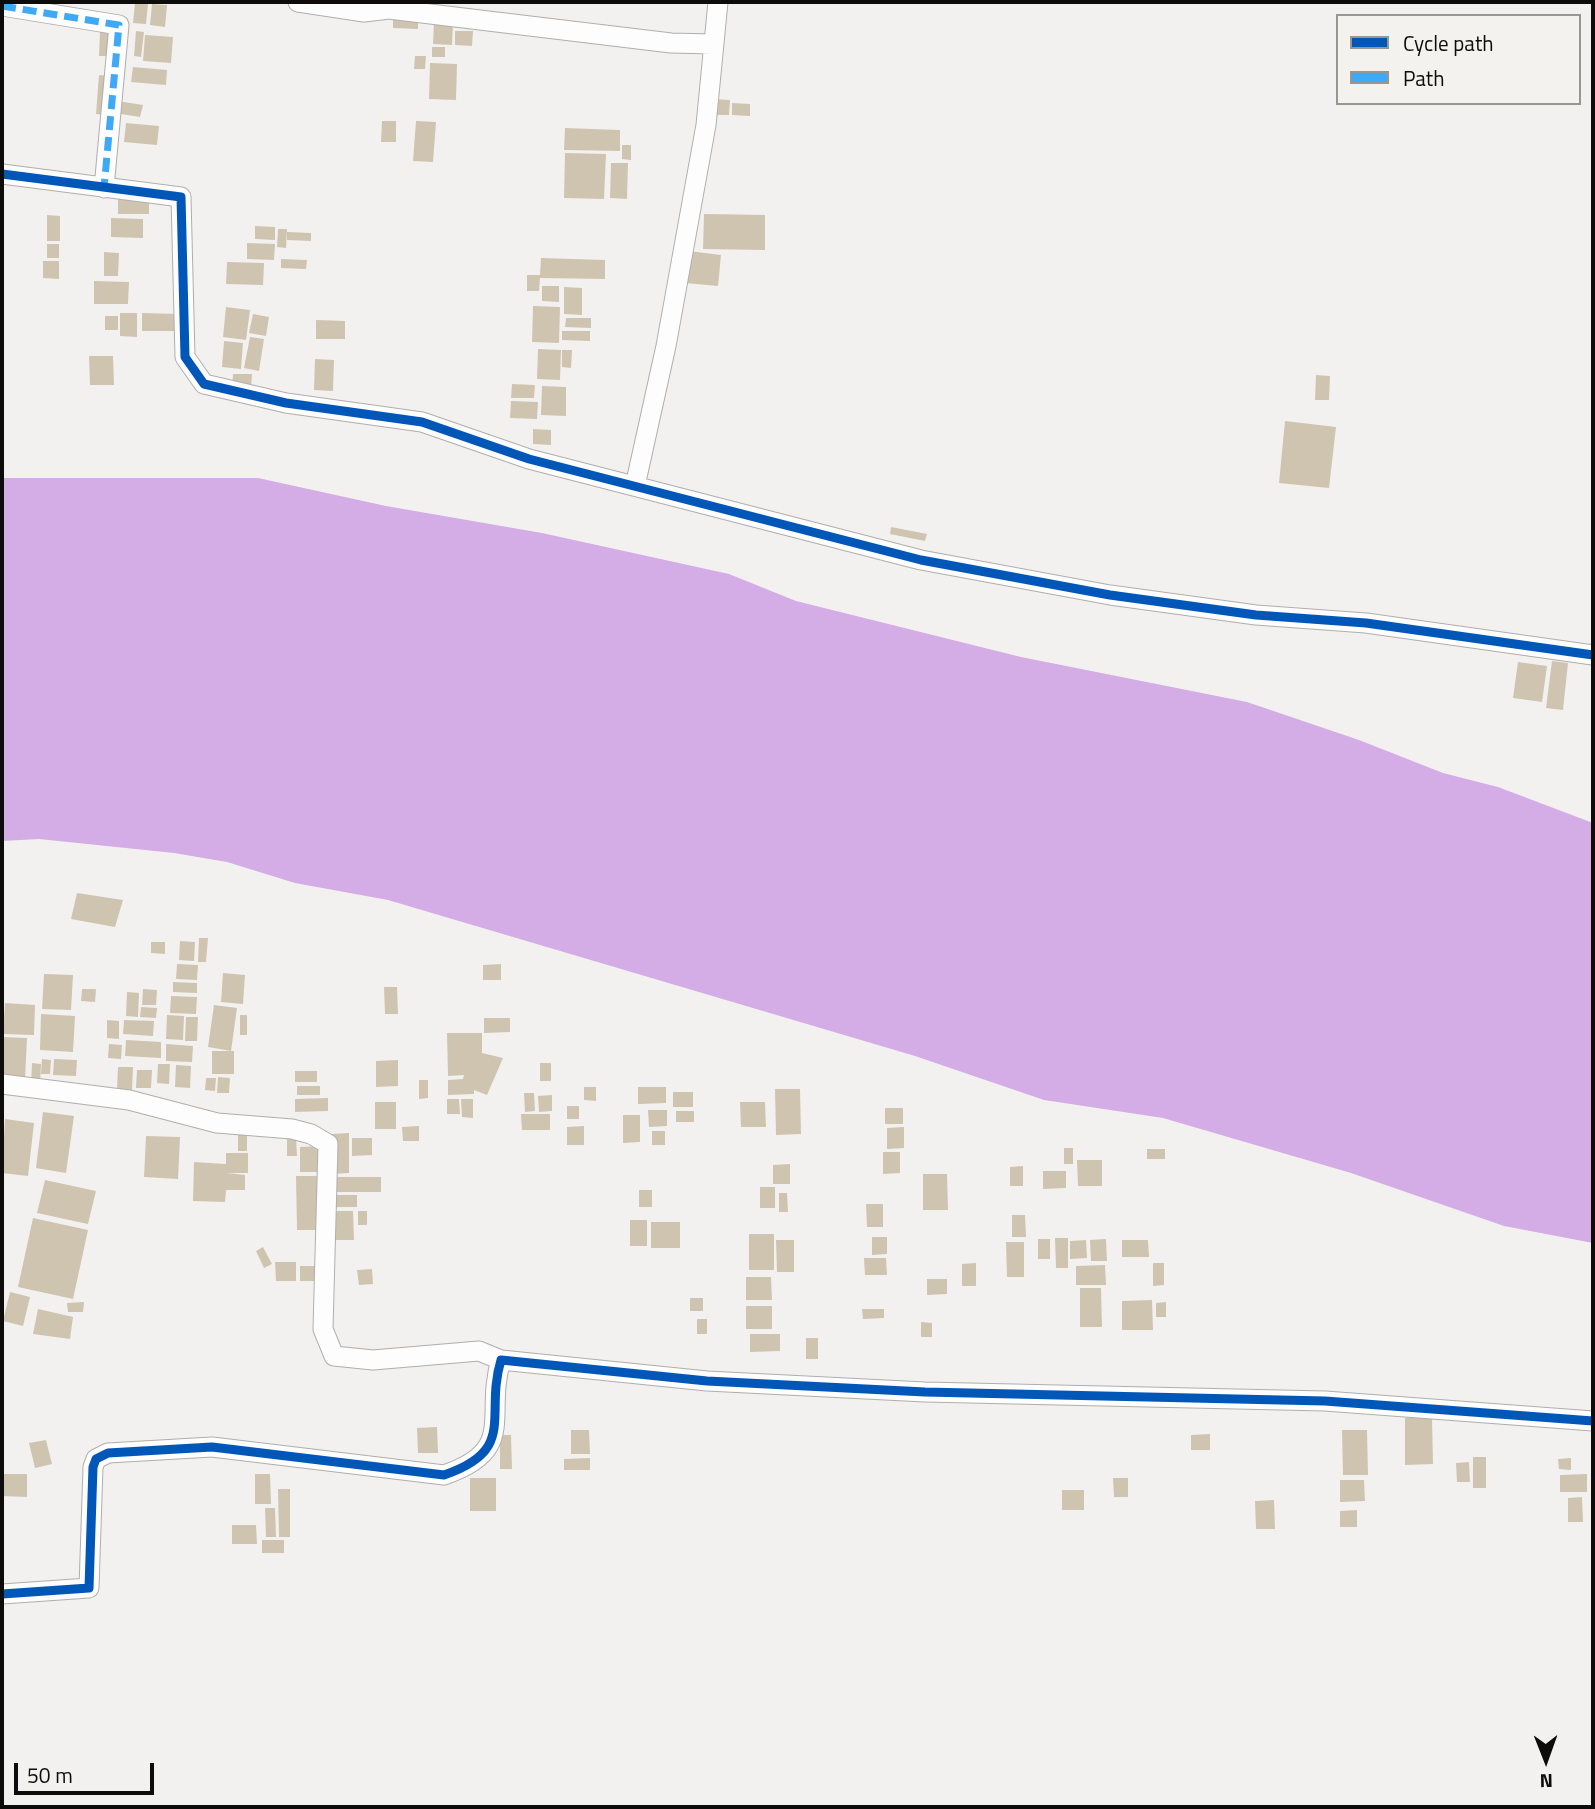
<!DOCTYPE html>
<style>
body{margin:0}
#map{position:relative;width:1595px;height:1809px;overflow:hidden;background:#f3f1ef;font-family:"Titillium Web",sans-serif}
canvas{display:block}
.frame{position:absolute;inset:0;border:4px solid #0d0c0b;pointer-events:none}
.legend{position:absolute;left:1336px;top:14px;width:245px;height:91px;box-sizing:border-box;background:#f4f2ee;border:2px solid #989693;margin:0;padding:9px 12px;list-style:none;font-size:21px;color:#0d0c0b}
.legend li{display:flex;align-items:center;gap:14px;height:35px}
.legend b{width:35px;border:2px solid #989693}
.north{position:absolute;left:1511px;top:1725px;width:70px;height:70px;-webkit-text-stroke:5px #f4f2ee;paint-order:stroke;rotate:179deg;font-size:19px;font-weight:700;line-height:28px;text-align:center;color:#0d0c0b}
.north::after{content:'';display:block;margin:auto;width:24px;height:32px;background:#0d0c0b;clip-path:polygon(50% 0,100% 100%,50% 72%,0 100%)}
.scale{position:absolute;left:14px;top:1763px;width:140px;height:32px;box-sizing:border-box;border:4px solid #0d0c0b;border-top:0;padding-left:9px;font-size:21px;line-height:24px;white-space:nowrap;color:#0d0c0b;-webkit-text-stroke:5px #f4f2ee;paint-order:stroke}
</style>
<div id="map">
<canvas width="1595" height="1809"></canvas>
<div class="frame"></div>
<ul class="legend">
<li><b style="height:9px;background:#0057b8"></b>Cycle path</li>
<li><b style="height:9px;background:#3fa9f5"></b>Path</li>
</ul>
<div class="north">N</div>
<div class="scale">50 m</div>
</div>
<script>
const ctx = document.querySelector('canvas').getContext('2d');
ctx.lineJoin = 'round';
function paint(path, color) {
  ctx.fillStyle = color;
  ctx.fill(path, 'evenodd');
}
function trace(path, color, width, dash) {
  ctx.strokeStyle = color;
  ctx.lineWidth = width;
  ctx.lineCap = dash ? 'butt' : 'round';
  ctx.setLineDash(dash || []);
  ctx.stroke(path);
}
paint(new Path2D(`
 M2,478H258L386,506L542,533L729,574L796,601L1021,657L1247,702L1359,740L1443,773L1498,787L1593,823V1243L1504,1226L1351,1173L1163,1118L1044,1100L915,1056L388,900L295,883L227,862L174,853L39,839L2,841Z`), '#d4ade6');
paint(new Path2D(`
 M135,3L148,4L146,24L133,23Z
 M152,4L167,5L165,27L150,25Z
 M393,13L418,14V29L393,28Z
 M434,22L453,23L452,45L433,44Z
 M100,31H112L111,56H99Z
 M136,31L144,32L141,57L134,56Z
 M455,31H473L472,46L455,45Z
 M145,35L173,37L171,63L143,61Z
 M432,47H445V57H432Z
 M415,56H426L425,69H414Z
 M430,63L457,64L456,100L429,99Z
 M133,67L167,70L166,85L131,82Z
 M99,75L111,76L108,115L96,114Z
 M713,99L730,100L729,115H712Z
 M117,101L143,105L140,117L115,113Z
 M732,103L750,104V116L732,115Z
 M382,121H396V142H381Z
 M416,121L436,122L433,162L413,161Z
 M126,123L159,126L157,145L124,142Z
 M565,128L620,130V151L564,150Z
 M622,145H631V160L622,159Z
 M565,153L606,154L604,199L564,198Z
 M611,163H628L627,199L610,198Z
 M118,197H149V214H118Z
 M704,214L765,215V250L703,249Z
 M47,215L60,216V241H47Z
 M111,218L143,219V238L111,237Z
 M255,226L275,227V240L255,239Z
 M278,229H287L286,248L277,247Z
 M287,232L311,233V241L287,240Z
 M247,243L275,244L274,260L247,259Z
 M47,244H59V258H47Z
 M689,251L721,255L718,286L685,283Z
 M104,252L119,253L118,276H104Z
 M541,258L605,260V279L540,278L539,291H527V275H540Z
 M281,259L307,260L306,269L281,268Z
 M43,261H59V279L43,278Z
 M227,262L264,263L263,285L226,284Z
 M94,281L129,282L128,304H94Z
 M542,286H559V302L542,301Z
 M564,287L582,288V315L564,314Z
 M533,306L560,307L559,343L532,342Z
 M226,307L250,310L246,340L223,337Z
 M120,313H137V337L120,336Z
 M142,313L178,314L177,331H142Z
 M253,314L269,317L266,336L249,333Z
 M105,316H118V330H105Z
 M566,318H591V328L565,327Z
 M316,320L345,321V339H316Z
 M562,331H590V341L562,340Z
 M250,337L264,339L259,371L244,368Z
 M224,341L243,343L241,369L222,367Z
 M538,349L561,350L560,380L537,379Z
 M562,350H572L571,368L562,367Z
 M89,356H113L114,385H90Z
 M315,359L334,360L333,391L314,390Z
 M233,374H252L251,390H232Z
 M1316,375L1330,376L1329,400H1315Z
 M512,384L535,385L534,398H511Z
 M542,386L566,387V416L541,415Z
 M511,401L538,402L537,419L510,418Z
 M1285,421L1336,427L1329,488L1279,483Z
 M533,429L551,430V445L533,444Z
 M891,527L927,534L925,541L890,534Z
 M1552,661L1568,663L1563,710L1546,708Z
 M1518,662L1547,666L1542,702L1513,698Z
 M77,893L123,900L115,927L71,919Z
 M199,938H208L206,962H198Z
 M180,941L195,942L194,961L179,960Z
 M151,942H165V954L151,953Z
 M177,964L198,965L197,980L176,979Z
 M501,964V980H483V965Z
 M223,973L245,975L243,1004L221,1002Z
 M44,974L73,975L71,1010L42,1009Z
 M173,982L197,983V993L173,992Z
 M384,987H397L398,1014H385Z
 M82,989H96L95,1002L81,1001Z
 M143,989L157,990L156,1005H142Z
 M127,992L139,993L138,1017L126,1016Z
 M171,996L197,997L196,1014L170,1013Z
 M5,1003L35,1005L34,1035L3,1034Z
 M214,1005L237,1008L231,1051L208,1047Z
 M141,1007L157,1008L156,1018L140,1017Z
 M41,1014L75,1016L73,1052L40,1050Z
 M167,1015L184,1016L183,1040L166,1039Z
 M240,1015H247V1035H240Z
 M186,1017H198L197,1041H185Z
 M484,1018H510V1032L484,1033Z
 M107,1020L119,1021V1039L107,1038Z
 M124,1020L154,1021L153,1036L123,1034Z
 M447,1033H482V1053L503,1058L487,1095L474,1090V1094L448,1095V1080L463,1079L464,1075L448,1076Z
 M2,1037L27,1038L25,1079L2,1077Z
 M126,1040L161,1042V1058L125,1056Z
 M109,1044L122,1045L121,1059L108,1058Z
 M166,1044L193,1046L192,1062L166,1061Z
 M212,1051H234V1074H212Z
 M42,1059L51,1060L50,1074H41Z
 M54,1059L77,1060L76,1076L53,1075Z
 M398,1060V1086L376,1087V1061Z
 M32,1063L41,1064L40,1085H31Z
 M540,1063H551V1081H540Z
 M158,1064H170L169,1084L157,1083Z
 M176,1065L191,1066L190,1088L175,1087Z
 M118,1067H133L132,1090H117Z
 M137,1070H152L151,1088H136Z
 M295,1071H317V1082H295Z
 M218,1077L230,1078L229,1093H217Z
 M206,1078H216L215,1091L205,1090Z
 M419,1080H428V1098L419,1099Z
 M297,1086H320V1095H297Z
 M584,1087H596V1101L584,1100Z
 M638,1087H666V1103L638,1104Z
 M775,1089H800L801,1134L776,1135Z
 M673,1092H693V1107H673Z
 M524,1093H534L535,1111L525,1112Z
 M552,1095V1111L539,1112L538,1096Z
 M328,1098V1111L295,1112V1099Z
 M447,1099H459L460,1114H447Z
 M461,1099H473V1118L462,1117Z
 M375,1102H396V1129H375Z
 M740,1102H765L766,1127H741Z
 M567,1106H579V1119H567Z
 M885,1108H903V1124H885Z
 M648,1110H667V1126L649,1127Z
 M676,1111H694V1122H676Z
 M43,1112L74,1116L66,1173L36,1168Z
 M521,1114H550V1130H522Z
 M623,1115H640V1142L623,1143Z
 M5,1119L34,1123L28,1176L2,1173Z
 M419,1126V1141H403L402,1127Z
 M584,1126V1145H567V1127Z
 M904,1127V1148L887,1149V1128Z
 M652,1131H665V1145H652Z
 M349,1133V1173L331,1174V1134Z
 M238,1135H247V1151H238Z
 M146,1136L180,1137L178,1179L144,1177Z
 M287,1137H296L297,1156H287Z
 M352,1138H372V1155L352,1156Z
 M322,1146V1172H300V1147Z
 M1064,1148H1073V1164H1064Z
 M1147,1149H1165V1159H1147Z
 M883,1152H900V1173L883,1174Z
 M226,1153H248V1173H227L245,1175V1190H226L225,1202L193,1201L194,1162L226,1164Z
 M1077,1160H1102V1186H1078Z
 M790,1164V1184H773V1165Z
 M1023,1166V1186H1010V1167Z
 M1043,1171H1066V1188L1043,1189Z
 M923,1174H947L948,1210H923Z
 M296,1176H318V1230H297Z
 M333,1177H381V1192H333Z
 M45,1180L96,1191L88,1224L37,1213Z
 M760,1187H775V1208H760Z
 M639,1190H652V1207H639Z
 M779,1193H787L788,1212H779Z
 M333,1195H357V1207H333Z
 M866,1204H883V1227H867Z
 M333,1211H353L354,1240H333Z
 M358,1211H367V1225H358Z
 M1012,1215H1025L1026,1237H1012Z
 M33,1218L88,1230L73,1299L18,1287Z
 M630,1220H647V1246H630Z
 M651,1222H680V1248H651Z
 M749,1234H774V1270H749Z
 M872,1237H887V1254L872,1255Z
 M1055,1238H1068V1268H1056Z
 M1038,1239H1050V1259H1038Z
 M1106,1239L1107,1261H1091L1090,1240Z
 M776,1240H794V1272H777Z
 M1086,1240L1087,1258L1070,1259V1241Z
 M1122,1240H1148L1149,1257H1122Z
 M1006,1242H1024V1277H1007Z
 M263,1247L272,1264L264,1268L256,1251Z
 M864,1258H886L887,1275H865Z
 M275,1262H296V1281H276Z
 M976,1263V1286H962V1264Z
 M1153,1263H1164V1285L1153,1286Z
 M1105,1265L1106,1285H1076V1266Z
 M300,1266H318V1281H300Z
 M372,1269L373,1284L359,1285L357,1270Z
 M746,1277H771L772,1300H746Z
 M927,1279H947V1294L927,1295Z
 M1080,1288H1101L1102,1327H1080Z
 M10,1292L30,1297L23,1326L3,1321Z
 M690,1298H703V1311H690Z
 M1152,1300L1153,1330H1122V1301Z
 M84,1302L83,1312H68L67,1303Z
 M1166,1302V1317H1156V1303Z
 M746,1306H772V1329H746Z
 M38,1309L73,1317L70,1339L33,1334Z
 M862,1309H884V1318L863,1319Z
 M697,1319H707V1334H697Z
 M921,1322L932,1323V1337H921Z
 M750,1334H780V1351L750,1352Z
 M806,1338H818V1359H806Z
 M1432,1417L1433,1464L1405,1465V1418Z
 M437,1427L438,1453H418L417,1428Z
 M571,1430H589L590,1454H571Z
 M1342,1430H1367L1368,1475H1343Z
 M1210,1434V1450H1191V1435Z
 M500,1435H511L512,1469H500Z
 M46,1440L52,1464L35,1468L29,1443Z
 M1473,1457H1486V1488H1473Z
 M590,1458V1470H564V1459Z
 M1571,1458V1470L1559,1469L1558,1459Z
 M1469,1462L1470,1482H1457L1456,1463Z
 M2,1474H27V1497L2,1496Z
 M255,1474H270L271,1504H255Z
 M1587,1474V1492H1560V1475Z
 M470,1478H496V1511H470Z
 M1113,1478H1128V1497H1114Z
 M1340,1480H1364L1365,1501L1340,1502Z
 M278,1489H290V1537H279Z
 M1062,1490H1084V1510H1062Z
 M1582,1497L1583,1522H1568V1498Z
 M1274,1500L1275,1529H1256L1255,1501Z
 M265,1508H275L276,1537H266Z
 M1357,1510V1527H1340V1511Z
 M232,1525H256L257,1544H232Z
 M262,1540H284V1553H262Z`), '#cfc4b0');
const minor = new Path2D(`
 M298,2L364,12L389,9L671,43L713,44
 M2,6L119,25L104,188
 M2,174L181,197L185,357L204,384L286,403L422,422L529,459L921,560L1110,595L1256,615L1366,623L1593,655
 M635,486L666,346L706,125L718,2
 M2,1084L129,1100L217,1123L292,1129L311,1134L328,1144L323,1329L334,1356L373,1360L479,1351L501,1360
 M2,1594L89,1588L93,1467L96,1459L108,1453L212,1447L444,1475C518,1450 484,1416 501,1360L707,1381L925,1392L1325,1401L1593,1421`);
trace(minor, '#b0aead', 21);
trace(minor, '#fdfdfd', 19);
trace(new Path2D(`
 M2,6L119,25L104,188`), '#3fa9f5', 7, [14, 7]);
trace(new Path2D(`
 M2,174L181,197L185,357L204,384L286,403L422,422L529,459L921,560L1110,595L1256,615L1366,623L1593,655
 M2,1594L89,1588L93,1467L96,1459L108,1453L212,1447L444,1475C518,1450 484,1416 501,1360L707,1381L925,1392L1325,1401L1593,1421`), '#0057b8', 9);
</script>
